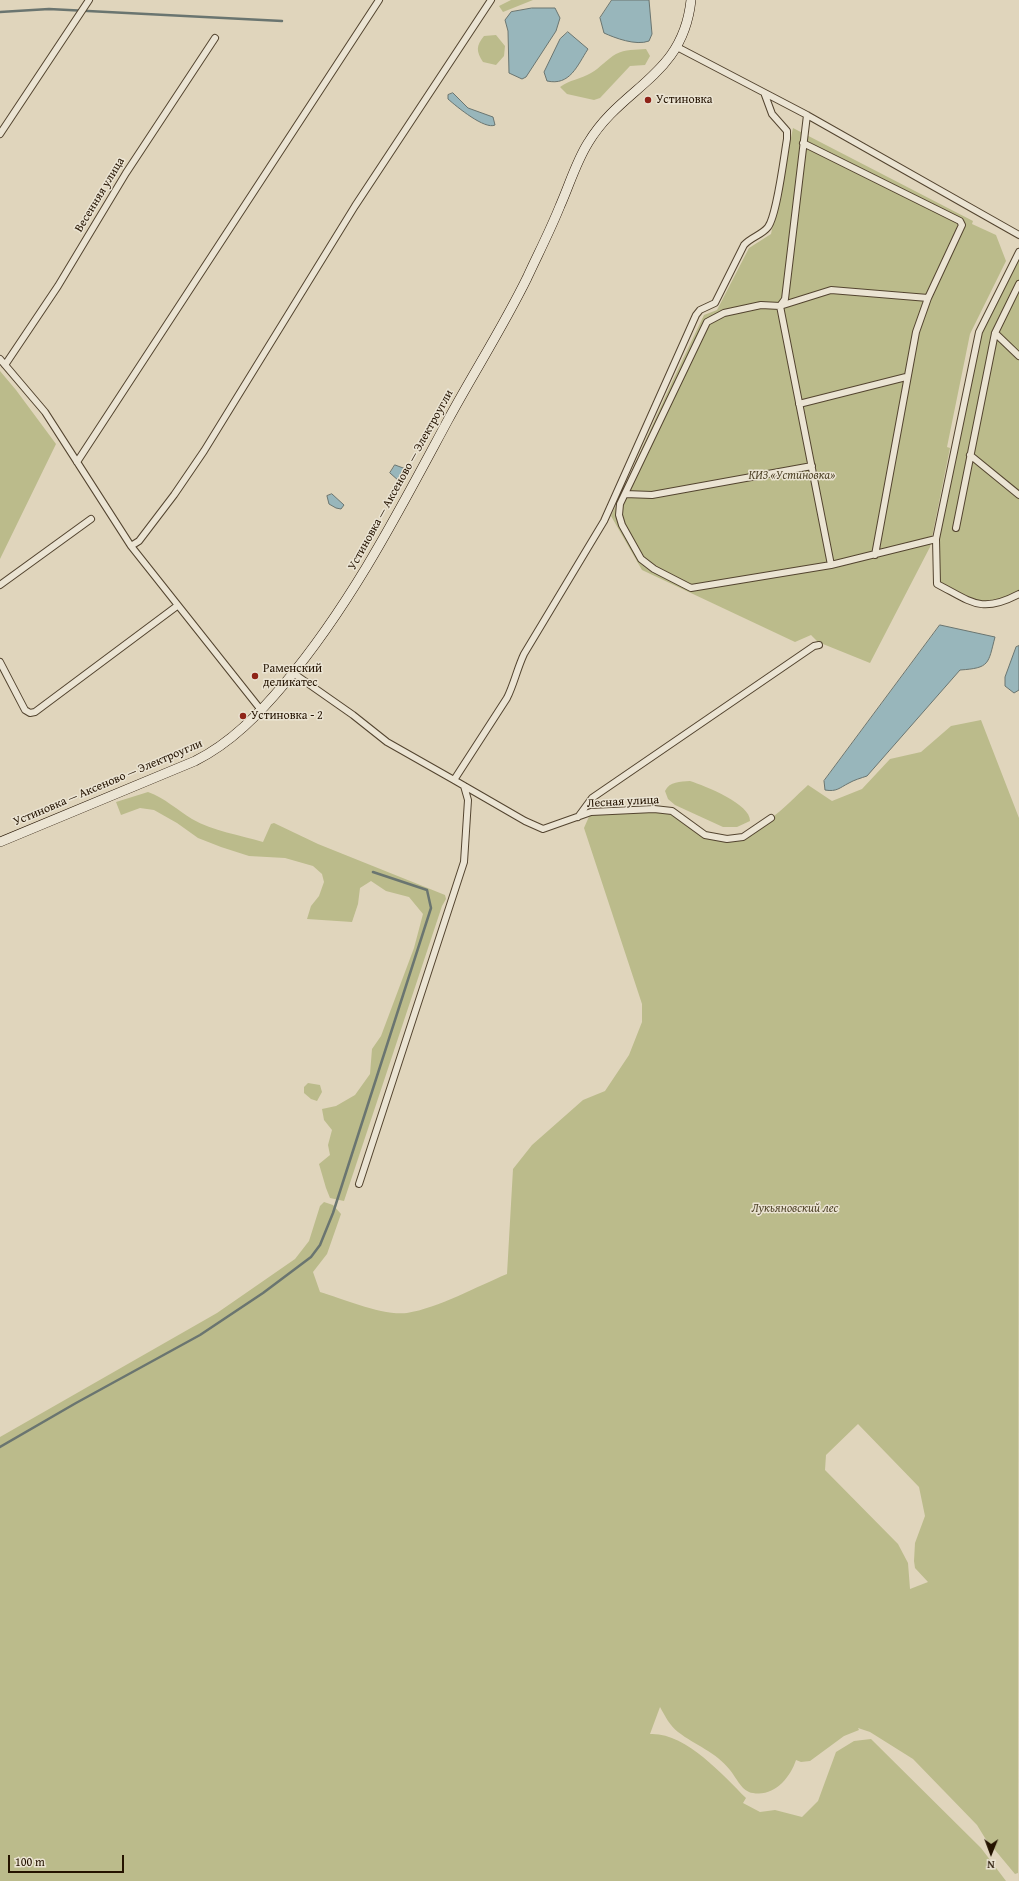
<!DOCTYPE html>
<meta charset="utf-8">
<style>
body{margin:0}
#map{position:relative;width:1019px;height:1881px;overflow:hidden;background:#e0d5bc;font-family:"Gentium Book Plus",serif}
canvas{display:block}
.north{position:absolute;left:971px;top:1833px;width:40px;height:40px;-webkit-text-stroke:3px #ebe4d3;paint-order:stroke;rotate:181deg;font-size:11px;font-weight:700;line-height:16px;text-align:center;color:#241300}
.north::after{content:'';display:block;margin:auto;width:14px;height:18px;background:#241300;clip-path:polygon(50% 0,100% 100%,50% 72%,0 100%)}
.scale{position:absolute;left:8px;top:1855px;width:116px;height:18px;box-sizing:border-box;border:2px solid #241300;border-top:0;padding-left:5px;font-size:12px;line-height:14px;white-space:nowrap;color:#241300;-webkit-text-stroke:3px #ebe4d3;paint-order:stroke}
</style>
<div id="map">
<canvas width="1019" height="1881"></canvas>
<div class="north">N</div>
<div class="scale">100 m</div>
</div>
<script>
const ctx = document.querySelector('canvas').getContext('2d');
ctx.lineJoin = 'round';
function paint(path, color) {
  ctx.fillStyle = color;
  ctx.fill(path, 'evenodd');
}
function trace(path, color, width, dash) {
  ctx.strokeStyle = color;
  ctx.lineWidth = width;
  ctx.lineCap = dash ? 'butt' : 'round';
  ctx.setLineDash(dash || []);
  ctx.stroke(path);
}
function write(font, color, halo, rows, align = 'center') {
  ctx.font = font + ' "Gentium Book Plus",serif';
  ctx.lineWidth = 3;
  ctx.setLineDash([]);
  ctx.textBaseline = 'middle';
  ctx.strokeStyle = halo;
  ctx.fillStyle = color;
  for (const [text, x, y, turn = 0] of rows) {
    ctx.save();
    ctx.translate(x, y);
    ctx.rotate((+turn || 0) * Math.PI / 180);
    ctx.textAlign = isNaN(turn) ? turn : align;
    if (halo) ctx.strokeText(text, 0, 0);
    ctx.fillText(text, 0, 0);
    ctx.restore();
  }
}
paint(new Path2D(`
 M511,0H533L503,12L499,6Z
 M496,35L505,46L504,56L496,65L483,62C476,51 476,46 484,36Z
 M646,49L650,56L645,65L630,66L600,98L594,100L567,94L560,87C569,80 581,79 591,73C600,68 607,59 616,54C625,49 636,50 646,49Z
 M793,128L973,221L972,224L996,235L1006,261L970,334L947,447L950,448L930,547L870,663L818,642L811,635L795,642L642,570L611,516L672,382L704,315L717,310L749,248L771,234Z
 M1019,252V594C981,614 972,602 937,584L936,539L979,332Z
 M0,371L16,390L56,444L0,559Z
 M981,720L1019,818L1018,1873L1015,1874L985,1838L977,1825L913,1759L870,1732L858,1728L859,1730L844,1736L810,1761L801,1762L796,1760C790,1778 774,1797 753,1793C742,1792 736,1777 730,1770C716,1752 695,1745 678,1732C670,1726 665,1716 660,1707L650,1734C685,1732 723,1775 746,1798L743,1803L760,1812L775,1810L802,1817L818,1801L836,1752L854,1741L871,1739L981,1848L1006,1881H0V1437L217,1313L295,1259L309,1241L320,1206L324,1202L333,1205L341,1214L327,1254L313,1272L320,1292C343,1299 383,1316 407,1313C438,1308 478,1286 507,1274L513,1169L532,1145L583,1100L605,1091L629,1055L642,1022V1004L584,828L591,812C603,812 666,808 673,812C685,817 693,830 705,835C744,852 782,809 808,785L832,801L862,789L890,759L921,752L951,726ZM858,1424L919,1487L925,1516L915,1543L914,1561L915,1568L928,1582L910,1589L908,1563L898,1544L825,1470L826,1455Z
 M690,781C705,786 751,804 750,821L737,827H723L675,805L668,799L665,791C670,781 680,782 690,781Z
 M148,792C165,798 177,810 192,819C213,831 240,835 263,842L271,824L274,823L318,844L445,895L446,899L442,906L344,1201L330,1198L326,1188L319,1164L330,1155L328,1145L332,1130L324,1120L322,1109L336,1106L355,1095L370,1074L372,1049L381,1036L414,948L423,914L409,897L386,891L371,881L360,888L358,904L352,922L307,919L311,906L319,896L324,882L322,874L313,866L285,858L249,856L221,847L198,838L177,823L154,810L140,808L121,815L116,802Z
 M308,1083L320,1085L322,1092L317,1101L311,1099L304,1093V1087Z`), '#bbbb8b');
const water = new Path2D(`
 M612,0H649L652,34L649,41C636,46 615,38 604,33L600,18Z
 M532,8H555L560,18L556,31L526,77L522,79L509,73L508,31L505,20L511,12Z
 M568,32L588,49C577,66 570,86 547,81L544,72L560,39Z
 M453,93L468,108L493,117L495,125C485,130 457,107 448,99V95Z
 M395,465L406,469V473L403,479L399,481L390,473Z
 M332,494L344,505L341,509L336,508L329,504L327,496Z
 M940,625L995,637C988,664 990,668 960,670L867,776C861,778 854,780 849,783C839,788 837,792 825,790L824,781Z
 M1019,646V690L1014,693L1005,686V677L1016,647Z`);
paint(water, '#98b6bb');
trace(water, '#6a7570', 1);
trace(new Path2D(`
 M0,12L49,9L282,21
 M0,1447L76,1403L200,1335L263,1293L311,1257L320,1245L333,1213L431,908L427,890L373,872`), '#6a7570', 2.5);
const street = new Path2D(`
 M677,47L807,115L1019,235
 M807,115L785,299L780,306L831,565
 M0,134L89,0
 M803,143L960,221L962,225L928,298L916,332L875,555
 M1019,252L979,332L936,539L937,584C972,602 981,614 1019,594
 M928,298L831,290L780,306L761,305L724,313L707,322L620,504L619,515L622,525L641,559L654,569L691,588L831,565L936,539
 M995,333L1019,356
 M0,359L45,412L131,546L261,710
 M5,365L58,286L126,173L215,38
 M799,404L906,377
 M970,455L1019,495
 M77,462L379,0
 M625,494L652,495L812,466
 M956,528L995,333L1019,284
 M131,546L139,541L174,495L204,451L355,206L491,0
 M0,585L91,519
 M0,662L25,710L30,713L35,712L177,606
 M293,673L353,715L387,742L454,780L507,698C514,684 517,669 524,654L604,521L696,315L700,310L715,303L744,245C751,237 762,235 768,227C777,215 784,156 787,139V131L772,114L765,95
 M454,780L525,821L543,829L591,812L654,809L672,811L705,835L727,839L743,837L771,818
 M578,817L592,798L814,646L819,645
 M359,1184L464,862L468,800L464,786`);
const secondary = new Path2D(`
 M0,842L195,761C231,743 259,714 285,683C352,603 399,511 448,420C474,372 503,327 527,278C538,254 550,231 560,206C569,186 576,162 588,143C622,86 683,77 691,0`);
trace(street, '#53442f', 8);
trace(secondary, '#241300', 10);
trace(street, '#ebe4d3', 6);
trace(secondary, '#ebe4d3', 9);
for (const [x, y, r, color] of [
 [648,100,4,"#8f2418"],
 [255,676,4,"#8f2418"],
 [243,716,4,"#8f2418"]
]) {
  const dot = new Path2D();
  dot.arc(x, y, r, 0, 2 * Math.PI);
  ctx.fillStyle = color;
  ctx.fill(dot);
  trace(dot, '#ebe4d3', 1.5);
}
write('12px', '#241300', '#ebe4d3', [
 ["Устиновка",656,100],
 ["Раменский",263,669],
 ["деликатес",263,683],
 ["Устиновка - 2",251,716]
], 'left');
write('12px', '#241300', '#ebe4d3', [
 ["Весенняя улица",100,195,-59],
 ["Устиновка — Аксеново — Электроугли",401,480,-61],
 ["Устиновка — Аксеново — Электроугли",108,783,-23],
 ["Лесная улица",623,802,-3]
]);
write('italic 12px', '#51452a', '#ebe4d3', [
 ["КИЗ «Устиновка»",792,476],
 ["Лукьяновский лес",795,1209]
]);
</script>
